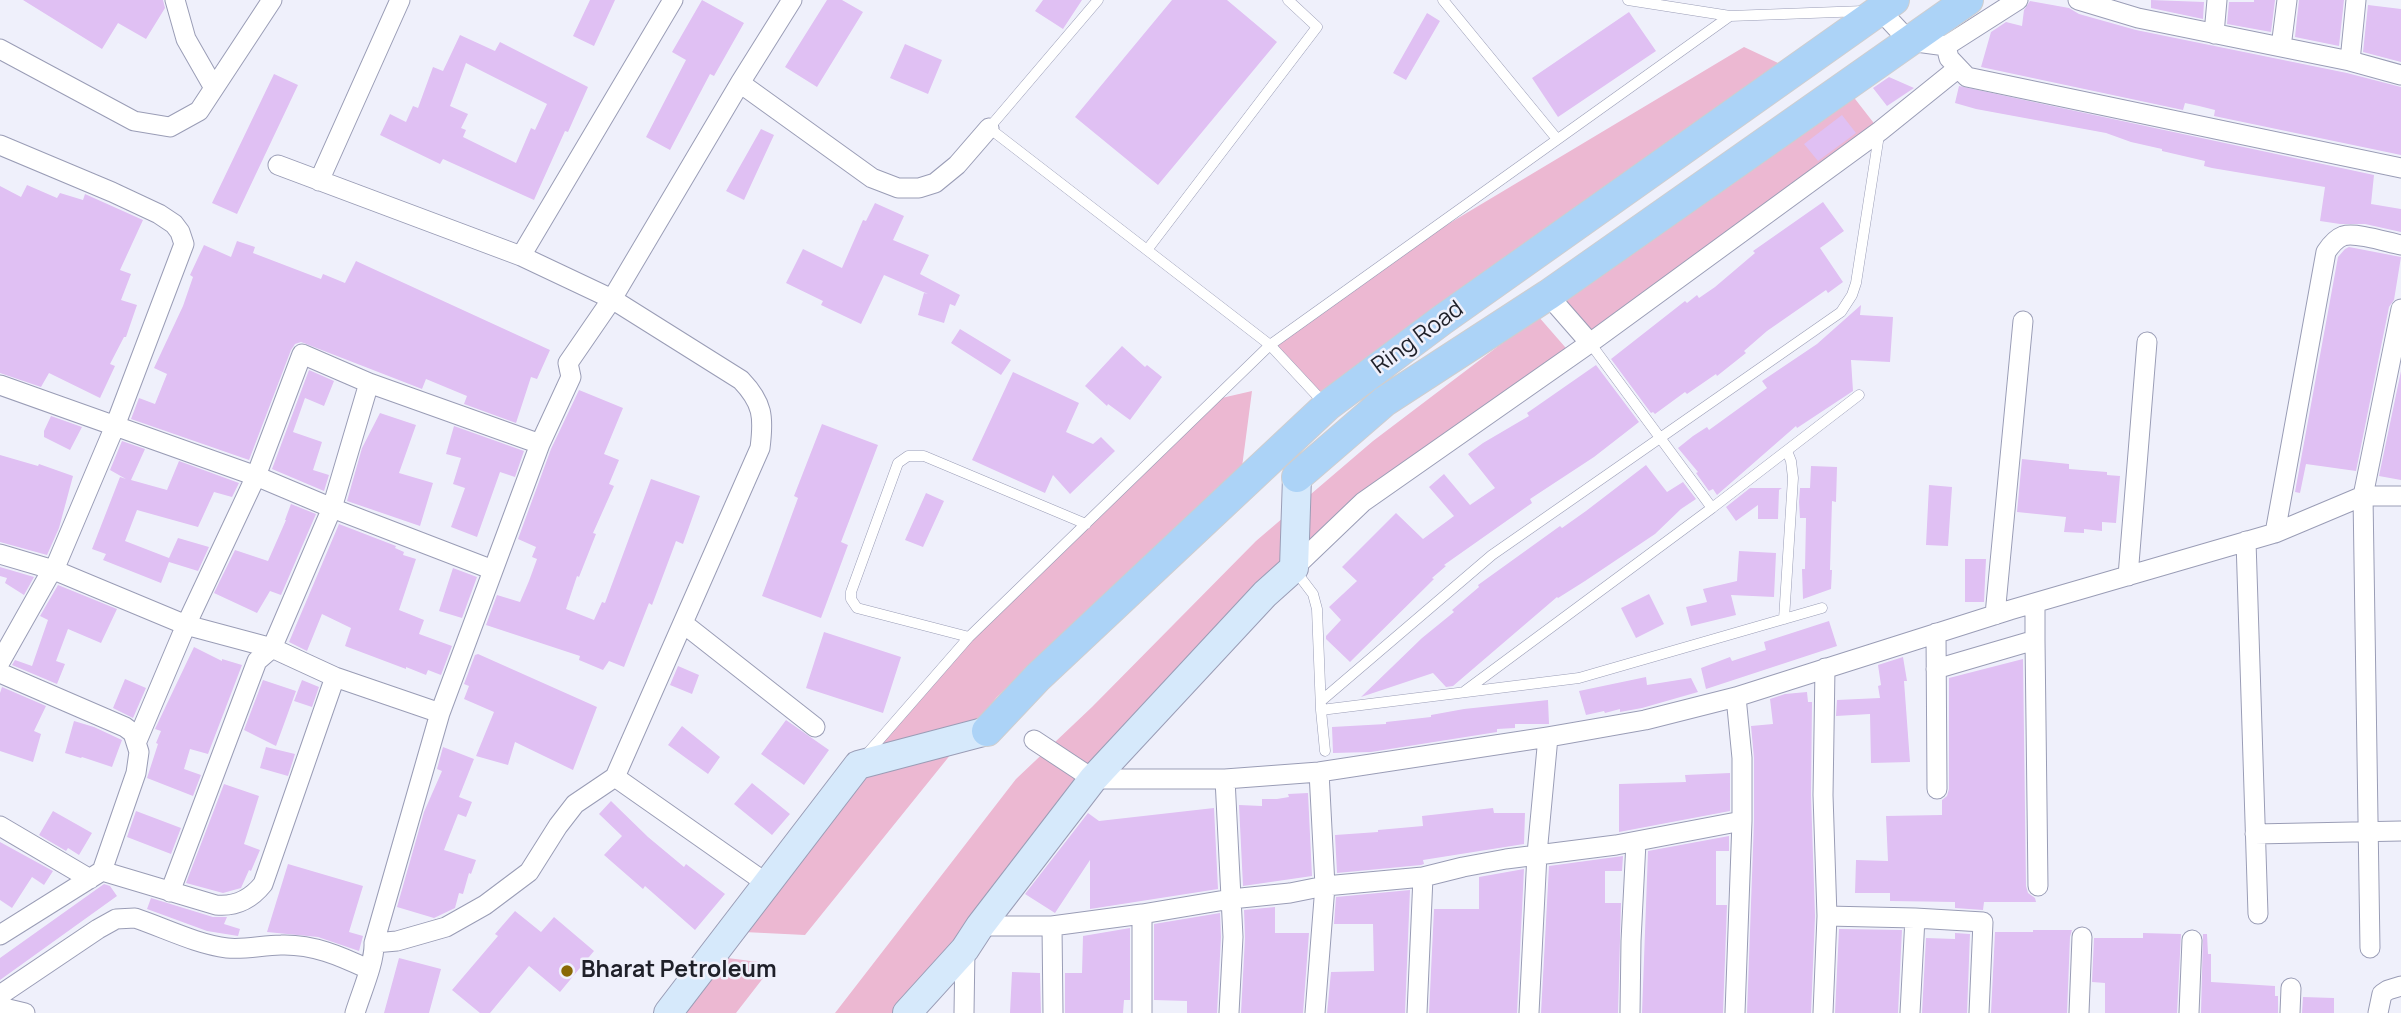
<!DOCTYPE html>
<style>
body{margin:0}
canvas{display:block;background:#eff0fb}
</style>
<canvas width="2401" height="1013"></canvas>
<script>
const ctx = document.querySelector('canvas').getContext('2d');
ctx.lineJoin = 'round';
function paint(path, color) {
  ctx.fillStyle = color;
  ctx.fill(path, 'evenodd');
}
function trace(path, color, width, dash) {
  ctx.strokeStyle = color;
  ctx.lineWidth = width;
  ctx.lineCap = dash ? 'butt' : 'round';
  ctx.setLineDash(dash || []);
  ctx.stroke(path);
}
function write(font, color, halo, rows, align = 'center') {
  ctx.font = font + ' Manrope,sans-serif';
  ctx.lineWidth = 5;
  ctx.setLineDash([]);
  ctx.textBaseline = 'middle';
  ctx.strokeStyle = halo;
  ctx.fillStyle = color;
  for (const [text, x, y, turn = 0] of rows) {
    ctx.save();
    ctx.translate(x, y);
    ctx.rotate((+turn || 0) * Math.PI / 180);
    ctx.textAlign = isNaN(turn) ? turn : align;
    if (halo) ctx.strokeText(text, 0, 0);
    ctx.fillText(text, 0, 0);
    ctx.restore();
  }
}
paint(new Path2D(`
 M1744,47L1793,70L1327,406L1270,345L1388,260Z
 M1845,86L1880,131L1590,343L1548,295Z
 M1538,316L1572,355L1363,502L1093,779L910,1013H835L1016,779L1092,707L1256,541L1373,441Z
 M1252,391L1242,467L997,697L805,935L744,932L766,883L911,696L997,609L1213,400Z
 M720,957L774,964L736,1013H679Z`), '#ecb8d2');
paint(new Path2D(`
 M23,0H163L165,8L146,39L118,23L102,49Z
 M590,0H615L594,46L573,36Z
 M702,0L744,23L714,76L710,74L670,150L646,137L686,60L672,52Z
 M827,0H842L863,12L817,87L785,67Z
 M1043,0H1082L1063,29L1035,11Z
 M1172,0H1227L1277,42L1158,185L1075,117Z
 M2151,0L2204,2L2203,19L2151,8Z
 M2254,0H2275L2271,32L2227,24L2229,2H2254Z
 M2299,0H2344L2339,46L2295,37Z
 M2030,1L2069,8L2079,14L2136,30L2347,73L2401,87V155L2214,116L2215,110L2199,106L2185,103L2183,110L1981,67L1991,32L2006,22L2022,26L2024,10Z
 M2368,5L2401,9V62L2363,52Z
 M1629,12L1656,51L1558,117L1532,78Z
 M1427,13L1440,21L1406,80L1393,73Z
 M460,35L495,51L500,42L588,87L568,132L565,131L534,200L443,159L440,164L380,135L390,114L406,122L413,106L418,108L433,67L443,71ZM466,63L547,104L535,130L531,128L516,163L463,137L466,130L461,128L468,114L450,106Z
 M905,44L942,60L928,94L890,78Z
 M274,74L298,85L237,214L212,203Z
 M1889,77L1914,88L1887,106L1873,88Z
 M1959,86L2374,175L2371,204L2401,209V232L2365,224H2340L2320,221L2325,187L2212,168L2204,166L2205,161L2162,151V149L2131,142L2106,133L1976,109L1955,103Z
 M1842,115L1856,133L1818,161L1804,144Z
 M761,129L774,135L744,200L726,191Z
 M27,185L57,198L60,193L83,200L85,194L143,220L120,270L131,274L121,300L137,305L126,337H124L110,364L115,366L100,398L49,373L41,387L0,373V186L21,197Z
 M1823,202L1844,231L1820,248L1843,282L1828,293L1826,290L1767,331L1744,351L1746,353L1717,376L1716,374L1687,394L1685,392L1655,414L1653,412L1651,413L1611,359L1685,301L1687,303L1697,295L1699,298L1715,287L1755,253L1753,251Z
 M875,203L904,216L893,240L929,255L920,274L960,295L955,306L950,304L944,323L918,315L924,293L928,294L884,275L861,324L821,305L823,301L786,283L803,249L842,268L863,220L866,221Z
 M237,241L255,247L253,253L321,279L323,274L345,283L356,261L550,350L537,379L531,377L516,423L464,404L467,396L426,379L422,389L301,342L295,344L291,350L249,460L131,419L139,398L155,404L167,374L154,368L183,306L193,277L190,275L204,245L231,257Z
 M2349,247L2401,257L2394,300L2389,307L2356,471L2306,464L2300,493L2295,492L2338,257L2345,249Z
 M1861,305L1860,315L1893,317L1890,362L1851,360L1853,391L1797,428L1796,426L1717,495L1713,489L1709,491L1696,473L1698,472L1678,448L1693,436L1707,427L1709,430L1767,388L1762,381L1817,344Z
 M960,329L1011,360L1001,375L951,343Z
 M1122,346L1145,367L1147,365L1162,377L1130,420L1108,404L1107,406L1085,386Z
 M1596,365L1639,422L1594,457L1530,499L1532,503L1444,565L1446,566L1432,578L1434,579L1350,662L1326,639V636L1341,620L1329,607L1357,581L1342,567L1396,513L1423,539L1454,516L1429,487L1444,474L1470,505L1495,488L1468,454L1483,443L1529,416L1527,413Z
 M309,370L334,381L324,406L305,398L293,432L322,442L313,470L329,475L324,491L272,469Z
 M2401,371V480L2379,476Z
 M1013,372L1079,403L1066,432L1093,444L1101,437L1115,451L1070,494L1053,475L1045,493L972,460Z
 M579,390L623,408L604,454L619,460L609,484L614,486L593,533L596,534L579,577L577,576L566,609L594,620L602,602L605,603L651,479L700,496L683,544L676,541L652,605L649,603L624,667L609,661L603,670L579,660L580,656L486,625L497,595L520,602L529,581L537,559L532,557L536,547L518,539L551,449Z
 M380,413L416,425L399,473L433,483L420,526L347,501L362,448Z
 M51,416L82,427L70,450L44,437V431Z
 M822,424L878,445L841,542L848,545L821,618L762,596L798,498L794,496Z
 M454,426L524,451L515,477L500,472L477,537L451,527L465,488L453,484L461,458L446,454Z
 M122,441L145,449L131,480L167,490L179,461L239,483L232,497L214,492L198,527L137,510L125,541L169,558L178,538L209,547L198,571L169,562L161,583L103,560L106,554L92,549L120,477L126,479L110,470Z
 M0,455L38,466L39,464L73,476L59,528L47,555L0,542Z
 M2022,459L2069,464V469L2107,472V475L2120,476L2116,523L2102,522V531L2084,529V533L2064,532L2066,517L2017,512Z
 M1646,465L1667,492L1683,482L1696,499L1681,509L1655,534L1585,581L1558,598L1557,597L1453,686L1446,687L1433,673L1361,697L1422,638L1454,612L1452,610L1479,587L1478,585L1560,526L1562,528L1586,511Z
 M1811,466L1837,467L1836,502L1832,501L1830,570H1832L1831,589L1803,599L1802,569H1805L1806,518H1800L1799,502L1800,488H1810Z
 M1929,485L1952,487L1948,546L1926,545Z
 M1750,488H1782L1779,490L1778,519H1758V505L1736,521L1726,507Z
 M926,493L944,501L923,547L905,540Z
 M291,504L316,514L281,595L270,591L257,613L214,593L235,550L268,561L286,520H285Z
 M339,524L396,546L395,548L404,552L403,555L416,559L399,610L424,620L419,634L452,646L441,675L428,670L426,675L406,667V669L345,646L351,628L322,614L307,651L289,642Z
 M1739,551L1776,553L1774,597L1731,595L1736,615L1691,626L1686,607L1707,602L1703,589L1737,581Z
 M1965,559H1986L1984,602H1965Z
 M0,567L34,577L24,595L5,583L7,578L0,576Z
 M453,568L477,577L462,618L439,611Z
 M58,585L117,609L101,643L68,629L56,661L65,664L57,684L12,665L15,660L32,666L48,620L40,616Z
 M1649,594L1664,624L1636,638L1621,608Z
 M1829,621L1837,646L1706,689L1701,668L1730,657L1732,661L1766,650L1764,642Z
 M824,632L901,657L883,713L806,688Z
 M194,647L222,661V659L242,665L208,754L190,749L184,769L201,775L193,796L147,778L158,744L156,743L161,731L155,729Z
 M478,654L597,707L573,770L515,742L508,765L476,756L494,712L464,699L469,686L464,684L475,655Z
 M1903,657L1907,681H1904L1910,762L1871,763L1870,714L1836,716L1837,700L1880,698L1878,686L1881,685L1878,665Z
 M2023,659L2026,886L2028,893L2035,898L2036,902H1984L1983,910L1955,908V902L1890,901V893H1855L1856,860L1888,861L1886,816L1942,815V800L1947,796L1949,789V678Z
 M678,666L699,675L692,694L670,685Z
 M1646,677L1647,685L1691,678L1698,692L1642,708L1620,712V709L1605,713L1604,711L1586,715L1579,691Z
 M125,679L146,688L133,718L113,708Z
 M263,680L296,691L276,746L244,730Z
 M302,680L319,687L312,707L294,701Z
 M2,687L46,706L34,731L41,734L33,762L0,751V693Z
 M1807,692L1808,702H1812L1811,795L1815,916L1811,1013H1747L1754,821V758L1751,726L1773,724L1770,699L1785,694Z
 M1548,700L1549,724H1515V728L1497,729V732L1371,752L1333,753L1332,727L1386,724V722L1431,717V715L1464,709Z
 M786,720L829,750L804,785L761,754Z
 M74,721L94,727L122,740L112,767L82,757L81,758L65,753Z
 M682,726L720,757L708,774L668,745Z
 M266,747L295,754L288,776L260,768Z
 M443,747L474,759L459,797L472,802L466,817L458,814L444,850L476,860L471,874L469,873L463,894L459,893L455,908L434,918L397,907L424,812L442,771L437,769Z
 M1730,773V811L1619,832V784L1686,782L1685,775Z
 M752,783L790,814L772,835L734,804Z
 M224,784L259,796L244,844L260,850L251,871L249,870L241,888L223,893L186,883Z
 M1308,793L1312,876L1243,886L1239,805L1262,806V799H1277L1289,797L1288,794Z
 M611,801L648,837L684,867L686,864L725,894L695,930L645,886L643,889L604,855L622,836L599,814Z
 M1214,808L1218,889L1090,909V860L1055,913L1025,894L1088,813L1099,821Z
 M1493,808L1494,813H1525L1524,844L1423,860L1424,864L1421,865L1337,873L1335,835L1378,832V830L1423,826L1422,816Z
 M53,811L92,833L79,855L68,848L66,851L39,835Z
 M136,811L181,828L171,854L127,837Z
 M1729,836V851H1716V905H1727L1723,1013H1642L1648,851Z
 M0,842L53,871L44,885L32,877L12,908L0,900Z
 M1623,856L1622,871H1605V903H1621L1618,1013H1541L1549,866Z
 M288,864L363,886L349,932L363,936L359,951L318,937L267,932Z
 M1524,869L1517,1013H1429L1434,909H1479V877Z
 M104,884L110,886L117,896L0,980V958Z
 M1410,890L1405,1013H1327L1331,972L1374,971L1373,924H1334L1336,897Z
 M151,898L213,917H227L224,924L240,929L238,936L207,931L147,909Z
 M1275,907V933H1309L1303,1013H1241L1245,938L1244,910Z
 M515,911L541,932L554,917L594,951L560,992L529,966L490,1013H480L452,990L498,936L495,934Z
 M1220,913L1221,937L1217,1013H1187V1001L1154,1000V924Z
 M1130,928V1000H1124L1123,1013H1065V973H1082L1083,936Z
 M1839,929L1902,930L1898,1013H1835Z
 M2033,930H2072L2070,937L2067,1013H1991L1995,932H2033Z
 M1955,933L1970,934L1967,1013H1922L1926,938L1955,939Z
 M2143,933L2181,934L2177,1013H2105V983L2092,982L2094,938H2143Z
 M2203,934H2207L2208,954H2211V982L2275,986V996H2278V1013H2201Z
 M399,958L441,969L429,1013H384Z
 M1012,972L1040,973L1041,1013H1010Z
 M2303,997L2334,998V1013H2302Z`), '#e0c0f3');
const lane = new Path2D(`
 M1443,0L1557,139
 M1628,0L1730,16
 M1147,250L1317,27L1288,0
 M1590,343L1712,508L1859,395
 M1324,403L1270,345L1730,16L1864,11
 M1294,569L1313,594L1317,609L1321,710L1325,751
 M1784,619L1793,478L1791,461L1787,451
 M969,637L857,608L851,599V592L898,463L908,456H924L1086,524
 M1465,691L1712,508
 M1321,701L1492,555L1841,312L1852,295L1856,283L1879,135
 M1321,710L1579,678L1822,608
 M866,755L969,637L1270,345L989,128L1098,0`);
const street = new Path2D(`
 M175,0L186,39L214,88
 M673,0L521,256L612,299L740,83
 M792,0L740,83L872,178L898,188H919L935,183L957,165L989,128
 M2078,0L2138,18L2350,61L2401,75
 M1880,10L1909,41L1946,46L1949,58L1967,77L2401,168
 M2214,34L2217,0
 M1946,46L2018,0
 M2281,47L2287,0
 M0,49L134,121L170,127L199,111L272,0
 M2350,61L2356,0
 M0,145L112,192L159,214L174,224L180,232L184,244L115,426L54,570L48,577L0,662
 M278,165L521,256
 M319,181L400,0
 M1548,295L1590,343
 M0,385L256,476L332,508L493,570
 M2275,533L2363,496L2401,309
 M2246,541L2258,914
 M0,554L54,570L186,625L272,648L335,677L440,713
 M1294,568L1363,502L1590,343L1880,131L1957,69
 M2128,576L2147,342
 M2035,603V640
 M1995,615L2023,321
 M684,624L815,727
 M1936,633L1937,789
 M1936,669L2035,640L2038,886
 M0,673L125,727L133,733L139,752L136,773L102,871L0,935
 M1736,697L1742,758V821
 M1034,740L1093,779H1225L1319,772L1548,737L1645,720L1736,697L2010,610L2275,533L2326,252C2330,246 2335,239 2343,236C2356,232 2386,242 2401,245
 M137,741L186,625L256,476L302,354L369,383L540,444
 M615,777L766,883
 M1225,779L1233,937L1229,1013
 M0,826L90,879
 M2255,834L2401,831
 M102,871L216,905C236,907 251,899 263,884L335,677
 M170,892L257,661L272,648L332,508L369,383
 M1142,914L1231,899L1290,893L1325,886L1423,877L1463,867L1506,859L1616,845L1742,821L1735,1013
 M1827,916L1915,918L1983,922L1979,1013
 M980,926H1052L1053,1013
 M1052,926L1142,914V1013
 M2370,948L2363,496H2401
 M0,995L98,929L116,919L135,918C165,928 196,944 227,948C245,950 263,945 281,945C313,944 340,956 368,969
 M0,1007L25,1013
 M355,1013C361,993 375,962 374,943L397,941L446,927L485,905L529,872L558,826L575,804L615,777L760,448C764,417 763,403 741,380L612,299L568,363L571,377L540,444L440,713L374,943
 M964,1013L965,949
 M1315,1013L1325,886L1319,772
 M1417,1013L1423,877
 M1529,1013L1537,854L1548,737
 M1630,1013L1631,941L1636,842
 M1823,1013L1827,916L1823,795L1825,668
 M1910,1013L1915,918
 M2079,1013L2082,937
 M2189,1013L2192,940
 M2290,1013L2291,988
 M2378,1013L2382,994L2388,990L2401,986`);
const secondary = new Path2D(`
 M668,1013L858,765L987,731
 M907,1013L965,949L980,926L1093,779L1265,594L1294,568L1297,477`);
const primary = new Path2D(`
 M1297,477L1385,401L1548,295L1968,0
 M987,731L1038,677L1327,406L1442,320L1894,0`);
trace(lane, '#9a9db6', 11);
trace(street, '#9a9db6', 21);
trace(secondary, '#9a9db6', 30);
trace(primary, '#ceced0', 32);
trace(lane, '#fff', 10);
trace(street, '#fff', 19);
trace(secondary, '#d6e9fb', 28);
trace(primary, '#acd3f7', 30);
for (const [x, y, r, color] of [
 [567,971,7,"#896806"]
]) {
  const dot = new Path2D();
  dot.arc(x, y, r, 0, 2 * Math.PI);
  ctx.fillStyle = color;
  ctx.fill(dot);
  trace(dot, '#eff0fb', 2.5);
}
write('23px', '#1f2029', '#eff0fb', [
 ["Ring Road",1418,338,-36]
]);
write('bold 23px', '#1f2029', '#eff0fb', [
 ["Bharat Petroleum",581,971]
], 'left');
</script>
